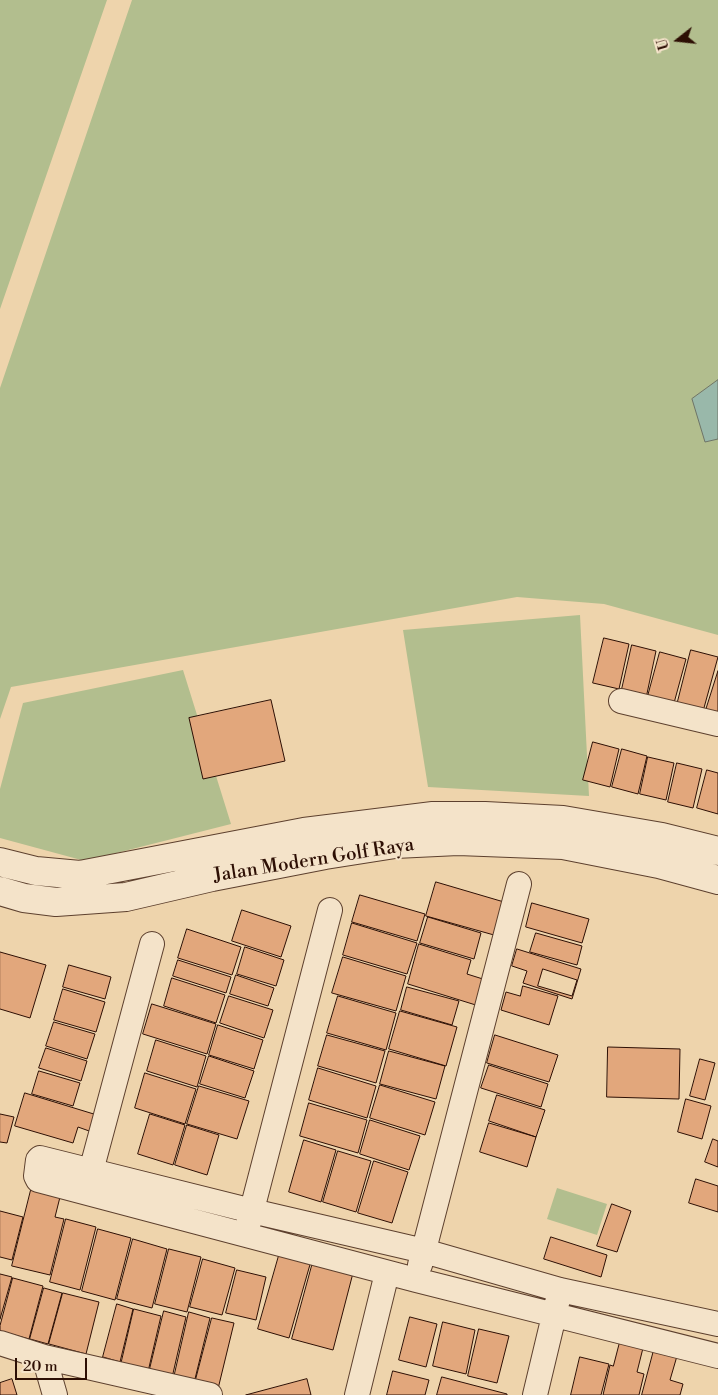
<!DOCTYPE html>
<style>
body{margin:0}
#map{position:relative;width:718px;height:1395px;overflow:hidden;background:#eed4ac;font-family:"Libre Bodoni",serif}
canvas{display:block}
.north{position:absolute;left:653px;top:15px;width:50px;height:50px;-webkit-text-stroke:4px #f4e3c9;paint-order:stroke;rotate:254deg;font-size:14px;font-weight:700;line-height:20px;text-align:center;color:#2d0f04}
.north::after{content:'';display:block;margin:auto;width:18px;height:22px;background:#2d0f04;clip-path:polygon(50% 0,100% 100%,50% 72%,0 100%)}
.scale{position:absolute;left:15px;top:1358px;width:72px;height:22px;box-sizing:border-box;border:2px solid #2d0f04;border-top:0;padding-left:6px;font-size:15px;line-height:18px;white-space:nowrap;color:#2d0f04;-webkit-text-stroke:4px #f4e3c9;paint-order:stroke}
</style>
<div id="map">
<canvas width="718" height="1395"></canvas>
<div class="north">U</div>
<div class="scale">20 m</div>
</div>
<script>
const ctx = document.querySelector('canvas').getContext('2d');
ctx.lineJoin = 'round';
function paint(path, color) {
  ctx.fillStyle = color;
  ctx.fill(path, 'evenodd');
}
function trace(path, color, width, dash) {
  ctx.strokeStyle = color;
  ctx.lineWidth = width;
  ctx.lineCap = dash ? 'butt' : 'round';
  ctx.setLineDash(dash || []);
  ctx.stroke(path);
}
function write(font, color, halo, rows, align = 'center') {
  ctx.font = font + ' "Libre Bodoni",serif';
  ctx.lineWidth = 4;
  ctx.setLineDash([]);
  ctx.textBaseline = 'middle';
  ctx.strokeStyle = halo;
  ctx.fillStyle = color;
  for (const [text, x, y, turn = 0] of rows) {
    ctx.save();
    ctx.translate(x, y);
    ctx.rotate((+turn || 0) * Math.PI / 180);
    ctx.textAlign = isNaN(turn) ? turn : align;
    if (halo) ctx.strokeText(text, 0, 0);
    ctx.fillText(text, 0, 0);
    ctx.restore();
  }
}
paint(new Path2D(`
 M0,0H107L0,309Z
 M132,0H718V635L604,604L517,597L11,687L0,719V388Z
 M580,615L589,796L428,787L403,630Z
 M183,670L231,824L85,861L0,838V789L23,703Z
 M557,1188L607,1204L597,1235L547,1219Z`), '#b2be8e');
const water = new Path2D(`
 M718,380V439L705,442L692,399Z`);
paint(water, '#99b8aa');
trace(water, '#6e7468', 1);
const building = new Path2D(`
 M604,638L629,644L619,689L593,683Z
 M632,645L656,651L645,703L620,698Z
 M691,650L718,657L702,715L676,709Z
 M660,652L686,659L674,703L648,696Z
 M718,671V713L706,710Z
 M271,700L285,761L203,779L189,718Z
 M593,742L619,749L610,787L583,780Z
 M622,749L647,756L638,794L612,787Z
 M648,757L674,763L666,800L640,794Z
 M677,763L702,769L693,808L668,802Z
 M707,770L718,773V814L697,808Z
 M436,882L504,902L494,935L426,916Z
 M360,895L425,914L417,941L352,922Z
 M532,903L589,919L582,943L526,927Z
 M242,910L291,926L281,957L232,941Z
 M428,917L481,933L474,959L420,943Z
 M352,923L417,943L407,974L343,955Z
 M187,929L241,947L232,975L178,958Z
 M536,933L582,946L577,965L530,952Z
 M419,944L471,960L467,974L486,980L479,1006L408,984Z
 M245,947L284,960L276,986L237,974Z
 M517,949L581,969L572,999L523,983L527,971L512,966Z
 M0,952L46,965L30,1018L0,1009Z
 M343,957L406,976L396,1011L332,993Z
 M178,960L231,977L226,993L173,976Z
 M69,965L111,977L105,999L63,987Z
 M543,969L577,980L572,996L538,986Z
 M236,975L274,988L268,1006L230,994Z
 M172,978L225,995L216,1023L164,1006Z
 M523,986L558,996L549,1025L501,1010L506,992L520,996Z
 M407,987L459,1001L452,1025L401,1010Z
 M63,989L105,1002L96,1032L54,1020Z
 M229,996L273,1010L264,1038L220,1023Z
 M338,996L396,1013L386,1050L327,1033Z
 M152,1004L216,1024L207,1054L143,1034Z
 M400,1011L457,1027L446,1066L389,1049Z
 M54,1022L95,1034L87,1059L46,1046Z
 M218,1025L263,1040L254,1069L209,1055Z
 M327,1035L385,1051L376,1083L318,1066Z
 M495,1035L558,1055L549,1082L487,1063Z
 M156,1040L206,1056L197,1087L147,1071Z
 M608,1047L680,1049L679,1099L607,1097Z
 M46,1048L87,1061L81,1081L39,1068Z
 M389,1051L445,1066L436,1099L380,1084Z
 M209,1056L254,1071L245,1098L200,1084Z
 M700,1059L715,1063L705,1100L690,1096Z
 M489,1065L548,1084L541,1107L481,1088Z
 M318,1068L376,1086L367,1118L309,1100Z
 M39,1071L80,1083L73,1106L32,1094Z
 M145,1073L196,1089L185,1124L135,1108Z
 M380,1085L435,1102L425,1135L370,1118Z
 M199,1086L249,1101L237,1139L187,1124Z
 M25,1093L97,1115L92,1132L78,1127L73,1143L15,1126Z
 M497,1095L545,1110L536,1137L489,1121Z
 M686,1099L711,1106L702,1139L678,1132Z
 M309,1103L367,1120L358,1153L300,1136Z
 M0,1114L14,1117L7,1143L0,1142Z
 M150,1114L185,1125L173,1165L138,1154Z
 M370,1120L420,1136L409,1170L360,1154Z
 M489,1123L536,1137L527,1167L480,1152Z
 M187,1125L219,1135L207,1175L175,1165Z
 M713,1139L718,1141V1167L705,1162Z
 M304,1140L336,1150L321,1202L289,1192Z
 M338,1151L371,1161L356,1212L323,1202Z
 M374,1161L408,1172L392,1223L358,1213Z
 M696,1179L718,1186V1212L689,1203Z
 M31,1190L60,1197L55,1217L64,1219L50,1275L12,1266Z
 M612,1204L631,1211L617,1252L597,1246Z
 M0,1211L23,1217L12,1260L0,1257Z
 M66,1219L96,1227L80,1290L50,1282Z
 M98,1229L131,1238L115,1300L82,1291Z
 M551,1237L607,1255L601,1277L544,1259Z
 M133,1239L167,1249L152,1308L117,1299Z
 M169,1249L201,1257L187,1312L155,1304Z
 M280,1252L311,1261L289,1338L258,1329Z
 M203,1259L235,1268L222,1315L190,1307Z
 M313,1262L353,1273L333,1350L292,1339Z
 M237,1270L266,1277L256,1320L226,1313Z
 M0,1274L12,1277L0,1319Z
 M13,1278L43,1286L29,1339L0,1331V1326Z
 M44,1288L62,1293L48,1344L30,1339Z
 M63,1293L99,1302L86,1354L49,1344Z
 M117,1304L133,1309L120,1362L103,1357Z
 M134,1309L161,1316L147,1376L120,1369Z
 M164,1311L186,1317L171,1382L148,1377Z
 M189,1312L210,1318L193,1387L173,1382Z
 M410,1317L437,1324L426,1367L399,1360Z
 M212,1318L234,1323L217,1393L194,1387Z
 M443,1322L475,1330L466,1374L433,1366Z
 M479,1329L509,1336L497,1383L468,1376Z
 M620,1342L643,1348L637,1372L644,1374L639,1395H603L610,1365L613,1366Z
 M654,1350L677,1356L670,1380L683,1384L680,1395H642Z
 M580,1357L609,1364L601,1395H571Z
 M393,1371L429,1380L425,1395H387Z
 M442,1377L507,1394V1395H437Z
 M12,1379L17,1395H0V1383Z
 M307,1379L311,1395H246Z`);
paint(building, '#e2a77c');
trace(building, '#2d0f04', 1);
const minor = new Path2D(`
 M621,701L718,724
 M91,1171L152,944
 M248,1225L330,910
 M420,1265L519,884
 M718,1324L560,1290L424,1251L252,1211L40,1158L38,1160L36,1176L38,1180L416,1280L718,1356
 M0,1343L44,1357L210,1395
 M44,1357L55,1395
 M357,1395L387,1273
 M535,1395L558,1299`);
const tertiary = new Path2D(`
 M0,862L36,871L80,875L304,832L433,816H485L563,820L662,837L718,851
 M0,891L24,898L56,902L126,897L212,877L325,855L395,844L458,841L563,845L659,864L718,880`);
trace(minor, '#5d402e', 26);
trace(tertiary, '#5d402e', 30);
trace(minor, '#f4e3c9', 24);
trace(tertiary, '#f4e3c9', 28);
write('19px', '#2d0f04', '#f4e3c9', [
 ["Jalan Modern Golf Raya",314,861,-9]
]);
</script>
